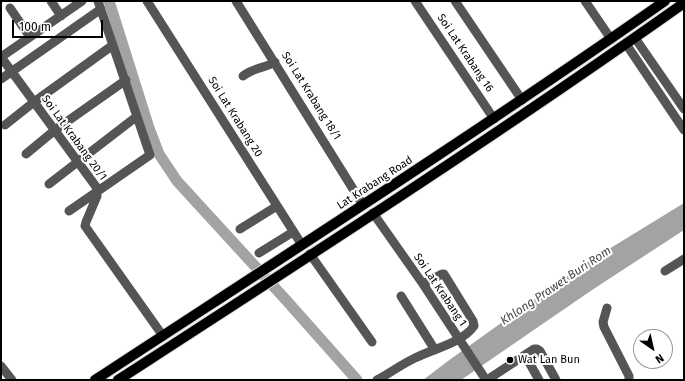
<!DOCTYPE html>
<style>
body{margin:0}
#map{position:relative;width:685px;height:381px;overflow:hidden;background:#fff;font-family:"Fira Sans",sans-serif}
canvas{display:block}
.frame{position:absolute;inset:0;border:2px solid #000;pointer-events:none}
.north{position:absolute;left:633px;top:329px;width:40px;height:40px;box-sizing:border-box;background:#fff;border:1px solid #999;border-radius:50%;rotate:146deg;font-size:11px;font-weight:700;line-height:16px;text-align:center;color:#000}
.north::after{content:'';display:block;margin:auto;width:14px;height:18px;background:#000;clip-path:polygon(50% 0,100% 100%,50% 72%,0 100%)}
.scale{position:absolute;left:12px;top:20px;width:91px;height:18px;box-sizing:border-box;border:2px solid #000;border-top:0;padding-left:5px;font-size:12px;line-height:14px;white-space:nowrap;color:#000;-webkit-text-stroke:3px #fff;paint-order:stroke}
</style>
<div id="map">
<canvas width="685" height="381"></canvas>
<div class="frame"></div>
<div class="north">N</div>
<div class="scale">100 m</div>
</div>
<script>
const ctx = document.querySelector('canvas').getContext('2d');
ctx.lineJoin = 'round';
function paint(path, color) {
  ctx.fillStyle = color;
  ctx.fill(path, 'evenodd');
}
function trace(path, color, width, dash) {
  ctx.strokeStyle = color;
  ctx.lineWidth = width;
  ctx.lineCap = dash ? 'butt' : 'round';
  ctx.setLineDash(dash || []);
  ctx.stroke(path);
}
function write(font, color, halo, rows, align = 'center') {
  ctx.font = font + ' "Fira Sans",sans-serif';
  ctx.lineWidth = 4;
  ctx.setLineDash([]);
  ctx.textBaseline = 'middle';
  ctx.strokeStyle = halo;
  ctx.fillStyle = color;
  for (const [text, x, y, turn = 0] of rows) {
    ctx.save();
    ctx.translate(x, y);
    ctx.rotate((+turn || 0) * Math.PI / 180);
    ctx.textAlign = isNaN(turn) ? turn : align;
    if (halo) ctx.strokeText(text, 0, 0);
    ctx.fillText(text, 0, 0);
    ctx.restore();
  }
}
paint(new Path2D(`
 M684,203V230L592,290L461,380H423L448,361L578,268Z`), '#a3a3a3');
trace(new Path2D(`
 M109,1L149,128L159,154L177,181L286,300L357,380`), '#a3a3a3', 11);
const major = new Path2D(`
 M95,380C286,255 478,132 665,1
 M118,380C308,257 499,134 684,3`);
trace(major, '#dbdbdb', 12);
trace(new Path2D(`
 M51,1L61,16
 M147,1L302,245
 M236,1L363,205
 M415,1L494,119
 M455,1L522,100
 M585,1L611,39
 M10,8L30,37
 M635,38L684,109
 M626,44L684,130
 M1,57L97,188V196L86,222L85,226L163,336
 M1,57L82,1
 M243,76C253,68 265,68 275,62
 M1,79L101,9
 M5,125L34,102L113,45
 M26,154L55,130L126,80
 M49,184L136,117
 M69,211L150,155L98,1
 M373,213L423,284L486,380
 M240,229L277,206
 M259,253L293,232
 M310,254L372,342
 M665,271L684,259
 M401,296L435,350
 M607,308L603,322L604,327L629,376V380
 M525,355L539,380
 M1,366L12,380
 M377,380C390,373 402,364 415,358C433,349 462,343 474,326L473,321L444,274H442L423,284
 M487,380L534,349H537L540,351L556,380`), '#555', 9);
trace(major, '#000', 10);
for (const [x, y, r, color] of [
 [510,360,4,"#000"]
]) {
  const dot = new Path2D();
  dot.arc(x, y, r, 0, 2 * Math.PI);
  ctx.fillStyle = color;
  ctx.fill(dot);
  trace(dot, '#fff', 1.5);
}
write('11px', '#000', '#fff', [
 ["Soi Lat Krabang 16",465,53,56],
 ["Soi Lat Krabang 18/1",311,96,58],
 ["Soi Lat Krabang 20",235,117,58],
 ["Soi Lat Krabang 20/1",74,138,54],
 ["Lat Krabang Road",375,183,-33],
 ["Soi Lat Krabang 1",440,290,56]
]);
write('11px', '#000', '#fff', [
 ["Wat Lan Bun",518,360]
], 'left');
write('italic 12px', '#444', '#fff', [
 ["Khlong Prawet Buri Rom",556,286,-34]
]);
</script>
